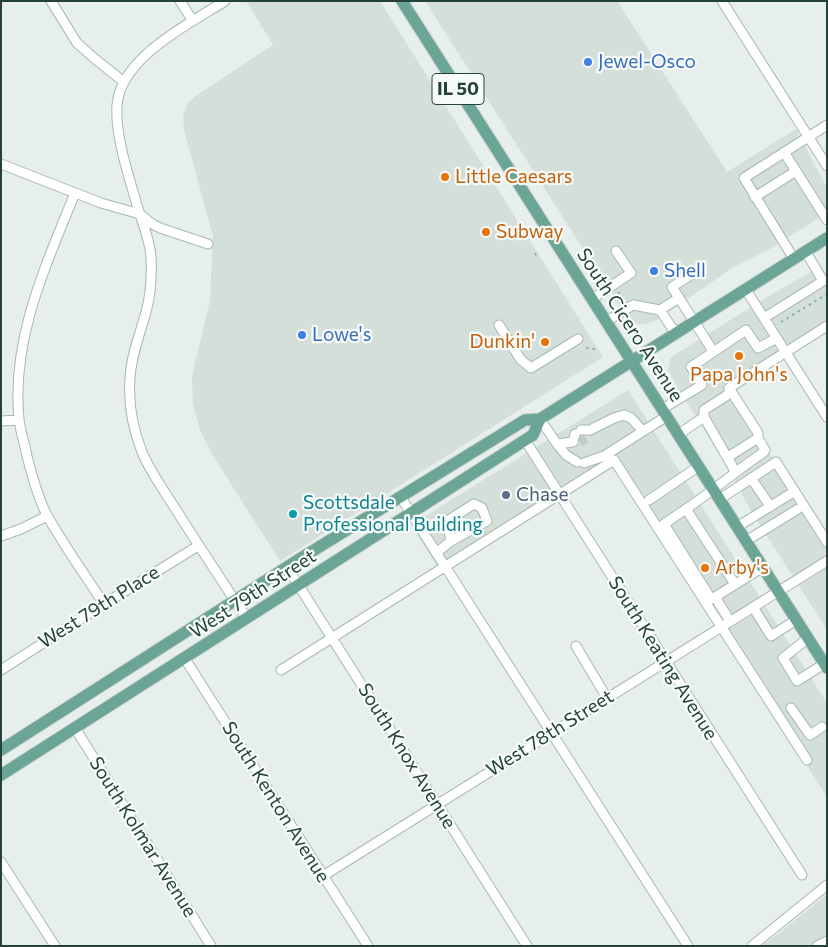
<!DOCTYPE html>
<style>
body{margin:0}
#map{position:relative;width:828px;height:947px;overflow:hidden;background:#e6efeb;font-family:Commissioner,sans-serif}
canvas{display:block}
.frame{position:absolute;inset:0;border:2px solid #24423a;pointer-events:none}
</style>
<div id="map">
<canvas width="828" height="947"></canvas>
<div class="frame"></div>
</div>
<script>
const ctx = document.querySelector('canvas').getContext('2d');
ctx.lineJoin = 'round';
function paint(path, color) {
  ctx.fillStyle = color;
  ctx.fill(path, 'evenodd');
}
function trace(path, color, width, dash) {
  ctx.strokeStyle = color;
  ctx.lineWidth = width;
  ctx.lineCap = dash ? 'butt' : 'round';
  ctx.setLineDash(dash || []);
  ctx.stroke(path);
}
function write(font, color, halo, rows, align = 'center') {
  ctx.font = font + ' Commissioner,sans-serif';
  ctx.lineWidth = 4.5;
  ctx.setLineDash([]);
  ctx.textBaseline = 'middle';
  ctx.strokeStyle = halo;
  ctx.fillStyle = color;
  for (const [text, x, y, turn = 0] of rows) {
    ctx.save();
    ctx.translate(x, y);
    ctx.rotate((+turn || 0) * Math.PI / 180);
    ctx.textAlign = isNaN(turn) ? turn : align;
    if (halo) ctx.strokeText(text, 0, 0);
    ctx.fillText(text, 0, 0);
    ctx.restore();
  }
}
paint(new Path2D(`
 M246,1H380L603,357L280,561L215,459L200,431L193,404L192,377L210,300L213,236L184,130L183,115L188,103L197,95L273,45Z
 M425,1H617L727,172L796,129L827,188V213L768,250L734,267L655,321L645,324H636L629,318L620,307Z
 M821,266L827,275V326L776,358L730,395L776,462L827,542V630L751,511L728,468L675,384L668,369L670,359L676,354L767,297Z
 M628,390L827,703V797L614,464L442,574L411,525Z
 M827,894V946H763Z`), '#d4dfda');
trace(new Path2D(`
 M580,442L586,439`), '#bfccc8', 9, [9, 4.5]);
const minor = new Path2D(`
 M51,1L77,43L95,59L124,82
 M180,1L193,21
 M225,1C189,24 121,57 117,105C115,133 127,171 135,198C140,218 149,235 151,256C152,275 151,294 146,312C140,334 131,356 130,378C128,403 133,429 142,452C150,471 162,488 173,505C197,543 222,581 247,619
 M722,1L827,166
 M784,152L827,220
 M1,164L101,203L140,214L152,224L160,228L208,244
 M75,193C46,265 11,339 19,419C20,431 25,444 27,456C32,476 38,499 48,517C65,547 85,575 104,604
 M755,197L796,171
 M794,259L744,178L827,125
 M746,290L827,417
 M679,298L672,287L689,276
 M592,299L631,273L616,251
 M764,318L823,281L806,252
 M607,321L633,305L660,310
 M499,325L521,360L531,368L578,339
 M676,334L660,310L679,298L713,351
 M729,388L758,433V438
 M662,409L702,385L691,367L746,330L758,348L777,338
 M704,417V410L726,396L729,393V388L827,326
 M540,419L557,444L573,442L575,434
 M1,421L19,420
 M581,430H590L614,418L624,415L631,418L643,431
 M679,434L704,417L735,471
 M525,440L802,875
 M557,444L566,455L577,462
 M728,457L758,438L765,450L764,452C737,470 713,491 686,509L735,584
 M584,463L604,456L667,416
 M751,478L770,506
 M400,496L688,946
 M720,499L776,462L827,542
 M649,500L699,466
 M686,509L664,524L711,599L715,597
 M737,527L795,491
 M1,536L21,529L47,516
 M746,541L798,509
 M436,553L451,541L487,521L482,508L474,504L447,521L451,541
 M287,567L527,946
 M753,607L771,636L796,620
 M730,621L715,597L763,567
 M808,638L783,658L797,681L824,664
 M576,646L607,698
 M185,659L368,946
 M1,670L104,604L198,546
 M281,670L614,460L807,760
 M791,708L810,735L822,727
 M75,728L211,946
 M1,862L55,946
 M323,876L827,561
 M752,946L827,885
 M817,946L827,941`);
const major = new Path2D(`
 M402,1L827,668
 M1,750L298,560L525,420L540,419L827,238
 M1,775L533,435L540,419`);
trace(minor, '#a8b8b2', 11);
trace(major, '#c2cac8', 13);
trace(new Path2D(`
 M535,253L538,258
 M618,292L623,300
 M781,322L827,294
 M586,348L596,349`), '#86b3a5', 2, [2.5, 4]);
trace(minor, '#fff', 9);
trace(major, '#6aa596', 11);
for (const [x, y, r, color] of [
 [588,62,5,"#3f7fe0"],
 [445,177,5,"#e8710a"],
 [486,232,5,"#e8710a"],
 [654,271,5,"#3f7fe0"],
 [302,335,5,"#3f7fe0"],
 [545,342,5,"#e8710a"],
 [739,356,5,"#e8710a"],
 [506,495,5,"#5c6f8a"],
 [293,514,5,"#0f9aa8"],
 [705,568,5,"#e8710a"]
]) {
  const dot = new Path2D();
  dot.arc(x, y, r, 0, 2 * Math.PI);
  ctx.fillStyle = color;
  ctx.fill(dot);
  trace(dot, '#f7fbf9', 2);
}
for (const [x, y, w] of [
 [458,89,52]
]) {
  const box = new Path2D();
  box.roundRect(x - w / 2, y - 15.5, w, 31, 4);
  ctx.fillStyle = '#f7fbf9';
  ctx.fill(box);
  trace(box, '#24423a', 1);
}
write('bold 18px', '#24423a', null, [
 ["IL 50",458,89]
]);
write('19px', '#366cbe', '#f7fbf9', [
 ["Jewel-Osco",598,62],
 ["Shell",664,271],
 ["Lowe's",312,335]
], 'left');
write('19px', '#c56008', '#f7fbf9', [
 ["Little Caesars",455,177],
 ["Subway",496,232],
 ["Dunkin'",535,342,"right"],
 ["Papa John's",739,375,"center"],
 ["Arby's",715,568]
], 'left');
write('19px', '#24423a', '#f7fbf9', [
 ["South Cicero Avenue",630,325,57],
 ["West 79th Street",253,594,-33],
 ["West 79th Place",99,607,-32],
 ["South Keating Avenue",663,658,58],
 ["West 78th Street",550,733,-32],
 ["South Knox Avenue",407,756,58],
 ["South Kenton Avenue",276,802,58],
 ["South Kolmar Avenue",143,837,58]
]);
write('19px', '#4e5e75', '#f7fbf9', [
 ["Chase",516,495]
], 'left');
write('19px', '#0d838f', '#f7fbf9', [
 ["Scottsdale",303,503],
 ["Professional Building",303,525]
], 'left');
</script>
